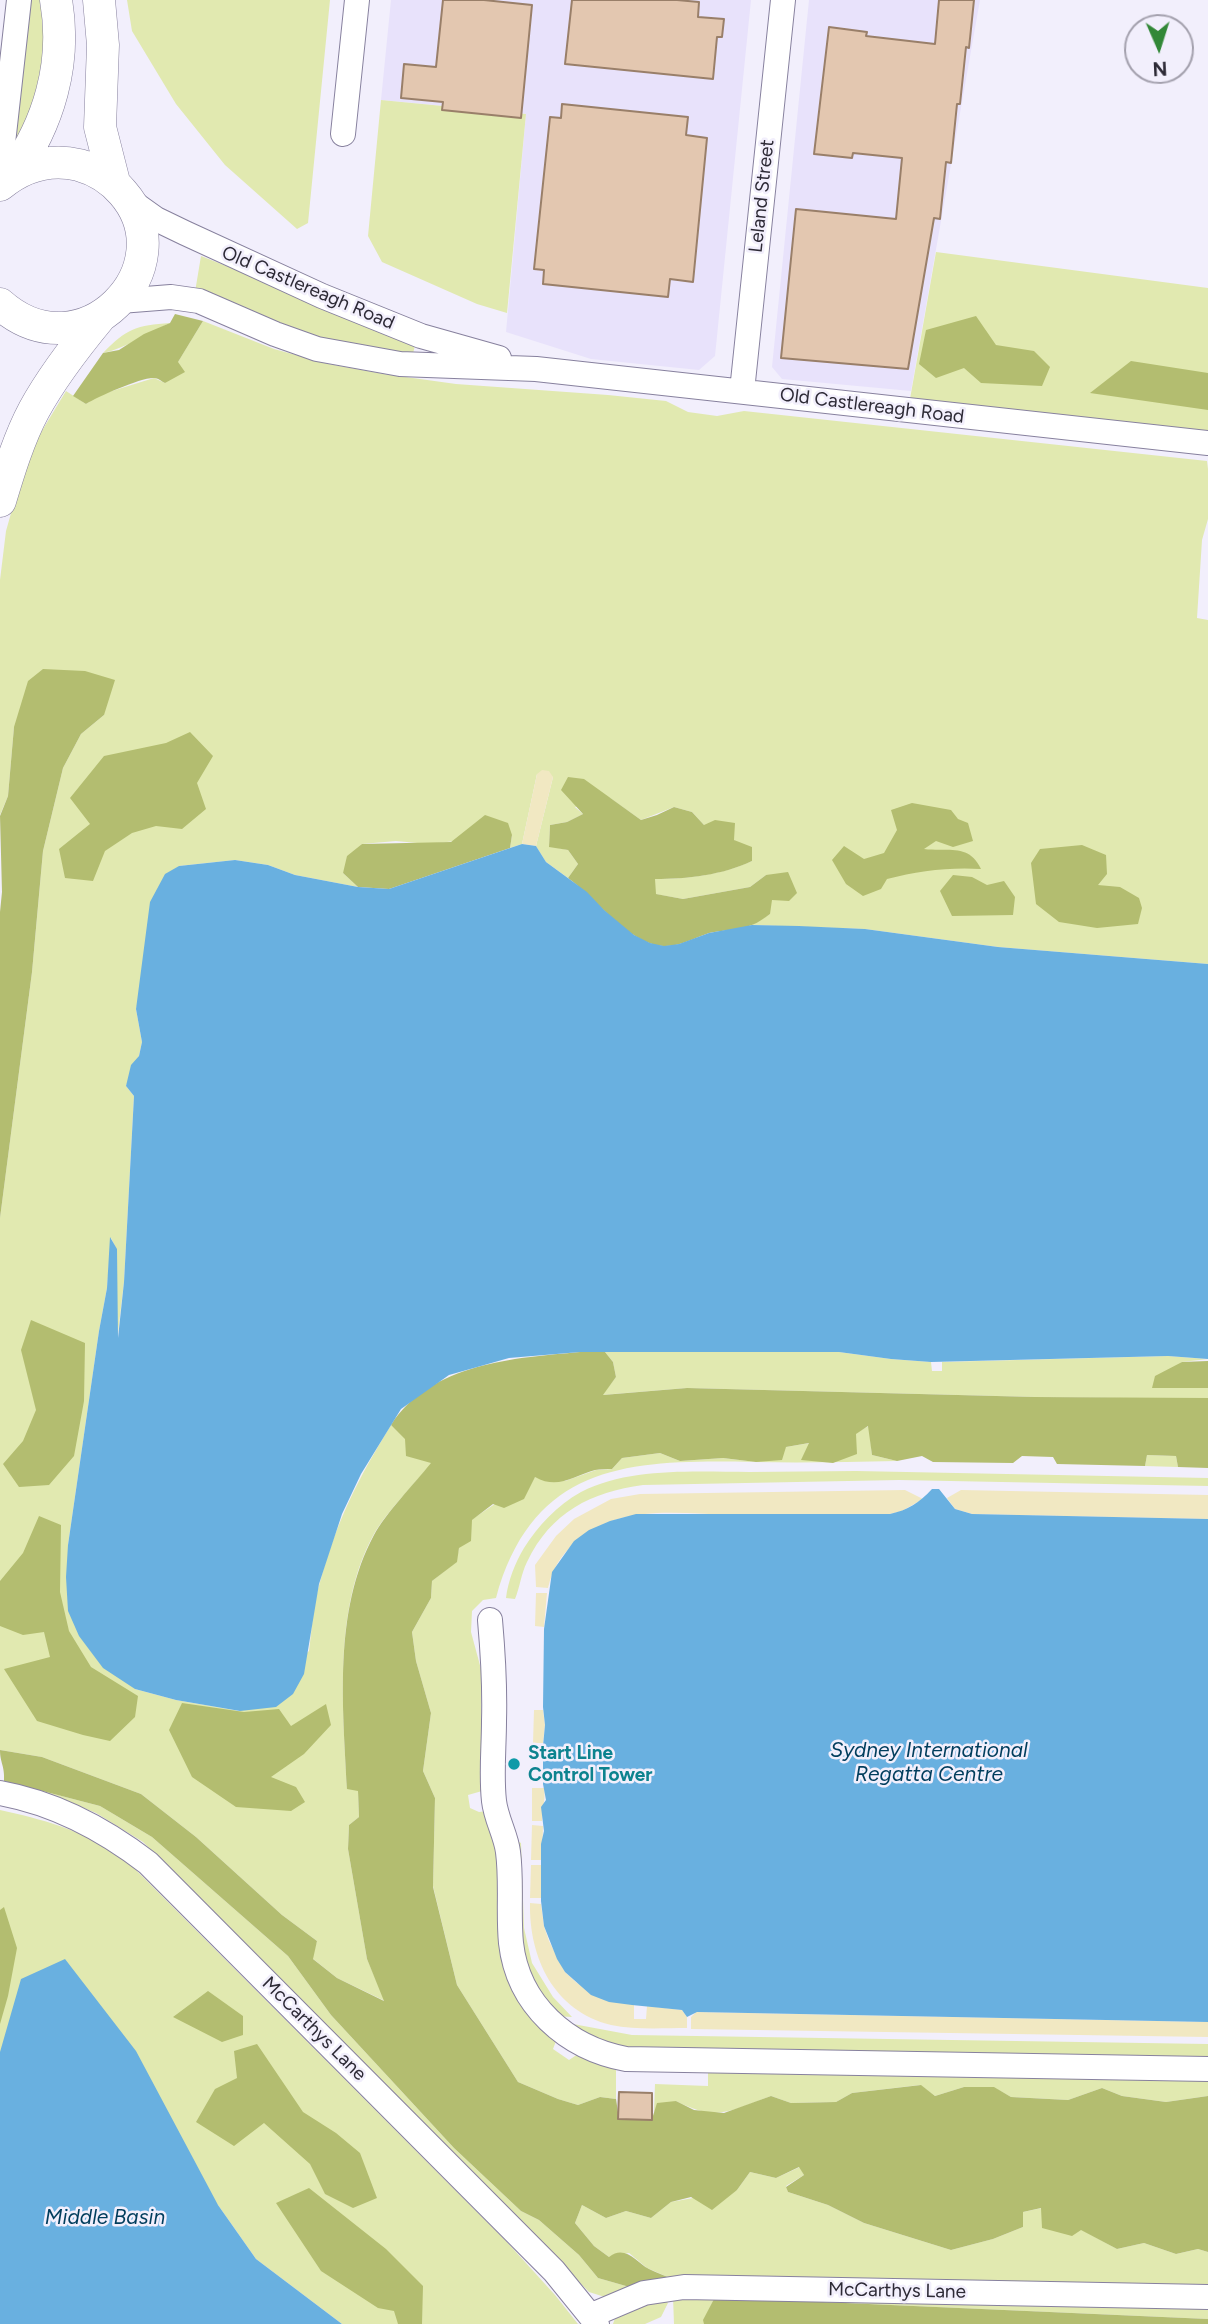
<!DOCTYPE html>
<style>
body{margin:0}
#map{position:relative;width:1208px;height:2324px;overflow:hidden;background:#f2effc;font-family:Figtree,sans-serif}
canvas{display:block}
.north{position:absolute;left:1124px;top:14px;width:70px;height:70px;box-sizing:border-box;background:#f2effc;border:2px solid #a3a0ad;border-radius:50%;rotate:177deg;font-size:19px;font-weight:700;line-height:28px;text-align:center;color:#2d2a36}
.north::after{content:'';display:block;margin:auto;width:24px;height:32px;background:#328837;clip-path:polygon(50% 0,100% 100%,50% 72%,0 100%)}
</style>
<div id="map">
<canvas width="1208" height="2324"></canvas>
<div class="north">N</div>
</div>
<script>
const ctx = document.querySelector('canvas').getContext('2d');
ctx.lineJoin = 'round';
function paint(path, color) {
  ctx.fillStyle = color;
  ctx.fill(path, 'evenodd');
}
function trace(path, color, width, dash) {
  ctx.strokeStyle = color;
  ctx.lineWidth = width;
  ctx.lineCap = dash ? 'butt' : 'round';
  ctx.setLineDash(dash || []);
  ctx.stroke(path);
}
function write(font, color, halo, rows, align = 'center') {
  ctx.font = font + ' Figtree,sans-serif';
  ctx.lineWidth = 5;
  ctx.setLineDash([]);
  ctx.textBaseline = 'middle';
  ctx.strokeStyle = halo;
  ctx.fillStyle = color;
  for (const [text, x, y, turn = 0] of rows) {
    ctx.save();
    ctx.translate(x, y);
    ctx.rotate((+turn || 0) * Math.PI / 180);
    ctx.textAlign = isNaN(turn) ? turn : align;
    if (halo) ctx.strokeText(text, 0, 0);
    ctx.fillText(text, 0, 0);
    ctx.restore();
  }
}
paint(new Path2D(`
 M391,0H751L715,356L699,370L591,359L506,332L526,114L381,100Z
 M809,0H980L911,391L782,379L772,367Z`), '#e8e2fb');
paint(new Path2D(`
 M27,0H43L48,34L31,116L14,148Z
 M127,0H330L308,223L297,229L225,165L176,104L132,31Z
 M381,100L526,114L507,313L477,304L382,262L368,236Z
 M936,252L1208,288V431L910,399Z
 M201,256L416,341L412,358L331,343L195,292Z
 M203,321L274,349L329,364L384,374L456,384L608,395L666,401L688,412L717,416L744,411L1207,461L1208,469V519L1202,540L1197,618L1208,620V964L998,947L865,929L752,925L770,914L766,875L750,887L683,899L655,894L654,879C687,879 722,875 752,861L734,840L704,825L692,812L674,807L641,820L610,798L575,807L583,814L567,822L550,825L549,846L568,850L578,864L568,878L546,862L536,846L553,777L537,774L522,844L510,848L512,835L428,844L396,841L362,844L343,873L358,887L295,875L268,865L235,860L179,866L136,1009L142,1042L139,1056L126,1086L134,1096L124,1282L116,1350L117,1250L111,1238L107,1288L99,1331L68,1545L135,1689L176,1700L240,1711L309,1651C312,1628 313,1604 320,1582C336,1522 359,1477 391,1425L432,1463C415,1483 386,1513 374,1534C333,1608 343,1707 347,1788L358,1790L359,1817L349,1825L348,1849L367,1959L385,2001L337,1978L312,1958L317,1941L282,1915L196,1837L141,1794L42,1757L0,1750V1218L32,972L43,851L63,768L81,734L104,715L14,727L8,796L0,815V580L6,531L21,478L40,434L66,391L86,404L99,395L154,378L165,383Z
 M170,323C147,333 127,348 103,353C126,329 137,325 170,323Z
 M605,1352H839L891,1359L931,1362L932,1371H942V1362L1168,1356L1208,1359L1182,1362L1153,1387L1208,1388V1399L1035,1397L687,1388L602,1395L616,1377L613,1362Z
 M869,1426L872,1455L897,1461C849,1462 802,1463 754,1462C632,1460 534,1461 496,1598L483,1600L472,1611L471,1632L481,1669L482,1791L468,1795L470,1808L479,1812L487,1811L499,1851L500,1911L556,2041L553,2049L569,2060L578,2054L616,2069V2099L600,2097L578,2105L558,2099L518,2082L457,1985L433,1886L435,1798L423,1771L431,1713L416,1661L412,1632L431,1598L432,1581L456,1562L459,1548L471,1520L535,1477L565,1481L596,1470L612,1469L622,1458L660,1453L680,1461L723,1458L756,1462L786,1447L810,1443L802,1459Z
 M1147,1455L1176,1456L1178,1467L1145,1466Z
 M856,1471L1208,1478V1486L899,1480L643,1485C591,1492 551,1512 527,1562C521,1574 520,1587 515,1599L506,1598C508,1581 515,1563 524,1548C538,1526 557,1505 581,1492C630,1467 695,1472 749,1472C785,1472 821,1471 856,1471Z
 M39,1790L100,1806L152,1837L288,1956L331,2015L454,2148L521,2211L539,2220L579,2255L598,2278L633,2288L608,2298L589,2292L143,1842L96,1813Z
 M0,1810C41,1819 83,1830 118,1855C129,1862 138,1872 147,1881L506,2241L555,2295L578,2324H342L256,2259L218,2205L0,2052Z
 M517,1841L521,1843L524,1928L532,1963L553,1997L572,2017L555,2016L532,1984L520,1945Z
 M573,2024L632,2035L1208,2044V2060L607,2047Z
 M708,2070L1208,2079V2096L1166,2102L1122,2096L1102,2088L1068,2100L1011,2097L993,2087H964L935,2096L920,2085L852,2093L836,2102L791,2103L771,2096C730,2111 717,2122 676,2101L654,2112L655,2084L708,2086Z
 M800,2167L804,2175L786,2186L788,2192L828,2205L864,2223L951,2250L993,2239L1023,2227V2212L1042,2208L1117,2249L1144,2243L1176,2254L1198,2249L1208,2252V2288L670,2278L647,2268L629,2253L609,2257L594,2246L575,2223L582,2205L606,2218L626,2211L651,2218L671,2202L737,2190L750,2172L776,2178Z
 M662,2297L668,2303L661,2317L645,2324H613L615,2318Z
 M673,2297L714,2299L704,2320V2324H674Z
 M822,2300L1208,2307V2319L822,2302Z`), '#e1e9b0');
paint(new Path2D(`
 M175,314L203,321L178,362L185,372L165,383C161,381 158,378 154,378C142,377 97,397 86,404L73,396L103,353L119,350L144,334L170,323Z
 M976,316L996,345L1034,351L1050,367L1042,386L981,383L964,368L936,378L919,364L926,330Z
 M1131,361L1208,373V410L1090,393Z
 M43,669L85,671L115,680L104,715L81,734L63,768L43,851L32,972L0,1218V912L2,892L0,816L8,796L14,727L28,681Z
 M190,732L213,756L197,783L206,809L182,829L156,826L132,833L105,851L93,881L65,878L59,849L90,824L70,798L104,756L166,743Z
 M568,777L584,779L641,820L657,815L674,807L692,812L704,825L715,820L735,823L734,840L752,847V861C723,875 687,879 655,879L656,894L683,899L750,887L766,875L788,872L797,893L789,901L772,900L770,914C764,918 758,923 752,925C738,930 723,930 709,933C694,938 679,947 663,946C628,944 596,898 568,878L578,864L568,850L549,847L550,825L567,822L583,814L561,790Z
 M912,803L951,810L958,819L968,823L973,841L953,847L936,841L924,849C948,852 969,843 981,869C949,867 918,871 887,879L881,889L863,896L846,884L832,860L844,846L864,859L884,853L897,830L891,810Z
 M485,815L508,823L512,835L510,848L389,889L358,887L343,873L347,856L362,844L451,842Z
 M1082,845L1106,855L1107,874L1098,885L1120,887L1139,898L1142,908L1138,924L1097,928L1059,922L1036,904L1031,863L1040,849Z
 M953,875L972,877L987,885L1004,881L1015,897L1013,915L952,916L940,891Z
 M31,1320L85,1343L84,1401L74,1456L49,1485L19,1487L3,1464L23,1441L36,1410L21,1350Z
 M580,1352H605L613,1362L616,1377L603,1395L687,1388L1035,1397L1208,1398V1468L1178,1467L1176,1456L1147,1455L1145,1466L1057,1464L1053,1457L1022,1456L1013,1463L933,1462L922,1456L897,1461L872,1455L868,1426L856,1434L857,1454L833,1463L801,1460L809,1443L786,1447L782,1460L756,1462L723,1458L680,1461L660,1453L622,1458L612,1469C607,1469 600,1469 595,1470C573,1476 558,1490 535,1477L524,1499L504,1508L493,1504L472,1520L471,1541L459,1548L457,1562L432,1581L431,1598L412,1632L416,1661L431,1713L423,1771L435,1798L433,1887L457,1985L518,2082L558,2099L578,2105L600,2097L616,2099L619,2119H652L657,2103L676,2101L694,2110L724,2113L771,2096L791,2103L836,2102L852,2093L921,2085L935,2096L964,2087H994L1011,2097L1068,2100L1102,2088L1122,2096L1166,2102L1208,2096V2252L1198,2249L1176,2254L1144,2243L1117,2249L1081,2230L1072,2236L1042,2228L1041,2208L1023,2212V2227L993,2239L951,2250L864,2223L828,2205L788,2192L786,2187L804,2175L799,2167L776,2178L750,2172L737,2190L712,2210L691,2197L671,2202L651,2218L626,2211L606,2218L582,2205L575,2223L594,2246L609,2257C625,2244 636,2262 649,2269C655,2272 663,2275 670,2278L633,2288L598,2278L579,2255L539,2220L521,2211L454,2148L331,2015L288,1956L152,1837L100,1806L4,1781C5,1766 0,1763 0,1750L42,1757L141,1794L196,1837L282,1915L317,1941L313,1959L337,1978L384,2001L367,1959L348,1849L349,1825L359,1817L358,1791L347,1789C343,1706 333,1611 374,1535C385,1514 415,1483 431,1463L406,1456L405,1439L391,1425C431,1363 514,1358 580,1352Z
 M1208,1361V1388H1152L1155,1376L1182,1362Z
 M39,1516L61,1525L60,1592L69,1631L91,1667L138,1696L135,1717L110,1741L83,1735L37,1721L4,1669L50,1657L44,1632L23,1635L0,1626V1581L23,1553Z
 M182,1703L244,1712L279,1709L291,1726L326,1704L331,1725L304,1754L271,1777L296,1787L305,1802L291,1811L236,1807L192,1777L169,1730Z
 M4,1907L17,1948L8,1996L0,2024V1910Z
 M208,1991L243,2016V2035L222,2042L173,2017Z
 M257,2044L303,2112L336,2133L360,2153L377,2198L353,2208L325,2194L310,2164L264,2123L234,2146L196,2122L215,2089L237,2078L234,2051Z
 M309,2188L386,2249L423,2286L422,2324H398L394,2311L378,2308L321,2271L276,2203Z
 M714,2299L822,2300L823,2302L1208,2319V2324H704L703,2320Z`), '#b3bd70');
paint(new Path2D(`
 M542,770L549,771L553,777L536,846L522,844L537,774Z
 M905,1490L923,1499L902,1511L890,1514C839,1514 789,1515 739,1515C682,1515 621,1501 575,1543C560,1556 553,1568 548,1588L536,1587L535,1565L556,1536L574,1519L611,1499L640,1494Z
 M961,1490L1208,1495V1519L972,1514L955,1509L947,1498Z
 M536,1593H547L544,1627L535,1626Z
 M534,1710H543L545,1725L543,1743H533Z
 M532,1788H544C546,1800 542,1808 542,1821H532Z
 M532,1825L543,1826L542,1860H531Z
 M531,1865H542L541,1898H530Z
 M530,1903L541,1904L544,1926L549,1941L565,1972L577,1983L634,2005V2019H646L647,2006L682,2010L687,2017V2028C663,2028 635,2030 611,2025C554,2011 529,1958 530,1903Z
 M696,2012L1208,2022V2037L691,2029V2017Z`), '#f1e8c2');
paint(new Path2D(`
 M522,844L536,846L546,862L587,892L604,910L634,935L650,943L664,946L679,944L709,933L752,925L799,926L865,929L998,947L1208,964V1359L1168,1356L931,1362L891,1359L839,1352H580L509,1358L449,1375L401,1409L361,1474L342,1514L319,1584L304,1674L293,1694L276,1707L240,1711L176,1700L135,1689L103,1668L79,1636L68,1611L66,1577L68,1545L99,1331L107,1288L110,1237L117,1249L118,1338L124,1282L134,1096L126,1086L131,1065L139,1056L142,1042L136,1009L150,902L165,874L179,866L235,860L268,865L295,875L358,887L389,889Z
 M932,1489H939L955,1509L972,1514L1208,1519V2022L697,2012L687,2017L682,2010L632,2005L609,2002L591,1995L565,1972L557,1959L544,1926L541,1901V1844L544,1831L541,1807L546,1800L543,1784V1746L545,1725L543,1707L544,1629L552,1572L574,1541L589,1530L610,1521L636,1514H890C908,1510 919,1503 932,1489Z
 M65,1959L136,2051L218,2205L256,2259L342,2324H0V2052L21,1979Z`), '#69b0e0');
const building = new Path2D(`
 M443,0H484L532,5L521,118L442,110L443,102L401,98L404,64L436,67Z
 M572,0H677L699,2L698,17L724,19L722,37H717L713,79L565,64Z
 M939,0H974L969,48L966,47L960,104H957L951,163L946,162L940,219L934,218L908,369L781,358L796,209L896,219L902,158L853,153L852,158L814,154L829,27L867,32L866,36L935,44Z
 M562,104L688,117L686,135L707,138L693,282L670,279L668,297L543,284L544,270L534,269L550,117L561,118Z
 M619,2092L652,2093V2120L618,2119Z`);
paint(building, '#e3c7b0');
trace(building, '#997f69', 2);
const minor = new Path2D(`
 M343,134L357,0
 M0,170L19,0
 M128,199L156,219L185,233L322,296L421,336L499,358
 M120,301L171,297L199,301L275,334L317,349L400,364L536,369L1208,443
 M742,391L783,0
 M490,1620C493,1654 495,1687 494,1721C494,1747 491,1775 494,1801C496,1819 506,1835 508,1852C512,1882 508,1913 511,1943C518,2005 567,2048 626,2059L1208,2069
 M0,1793C55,1803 104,1829 148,1863L554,2271L597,2324
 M592,2315L644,2293L684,2287L1208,2297`);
const major = new Path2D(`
 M99,0L103,45L100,127L114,182
 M12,175C49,124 67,63 56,0
 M0,185C23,166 50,158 79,165C97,170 112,180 123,193C187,267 82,377 0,304
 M0,501C9,471 19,438 34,410C52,377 76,346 100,317`);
trace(minor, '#87819e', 26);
trace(major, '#87819e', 33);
trace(minor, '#fff', 24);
trace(major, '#fff', 32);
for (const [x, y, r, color] of [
 [514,1764,7,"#0f9aa8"]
]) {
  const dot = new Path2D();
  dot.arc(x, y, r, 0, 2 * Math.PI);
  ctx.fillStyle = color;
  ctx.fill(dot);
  trace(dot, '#f2effc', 2.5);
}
write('19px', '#2d2a36', '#f2effc', [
 ["Leland Street",762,196,-84],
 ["Old Castlereagh Road",308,288,23],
 ["Old Castlereagh Road",872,406,7],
 ["McCarthys Lane",314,2029,45],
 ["McCarthys Lane",897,2291,1]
]);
write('bold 19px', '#0d838f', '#f2effc', [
 ["Start Line",528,1753],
 ["Control Tower",528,1775]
], 'left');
write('italic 21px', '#003d5d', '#f2effc', [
 ["Sydney International",929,1751],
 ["Regatta Centre",929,1775],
 ["Middle Basin",105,2218]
]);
</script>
